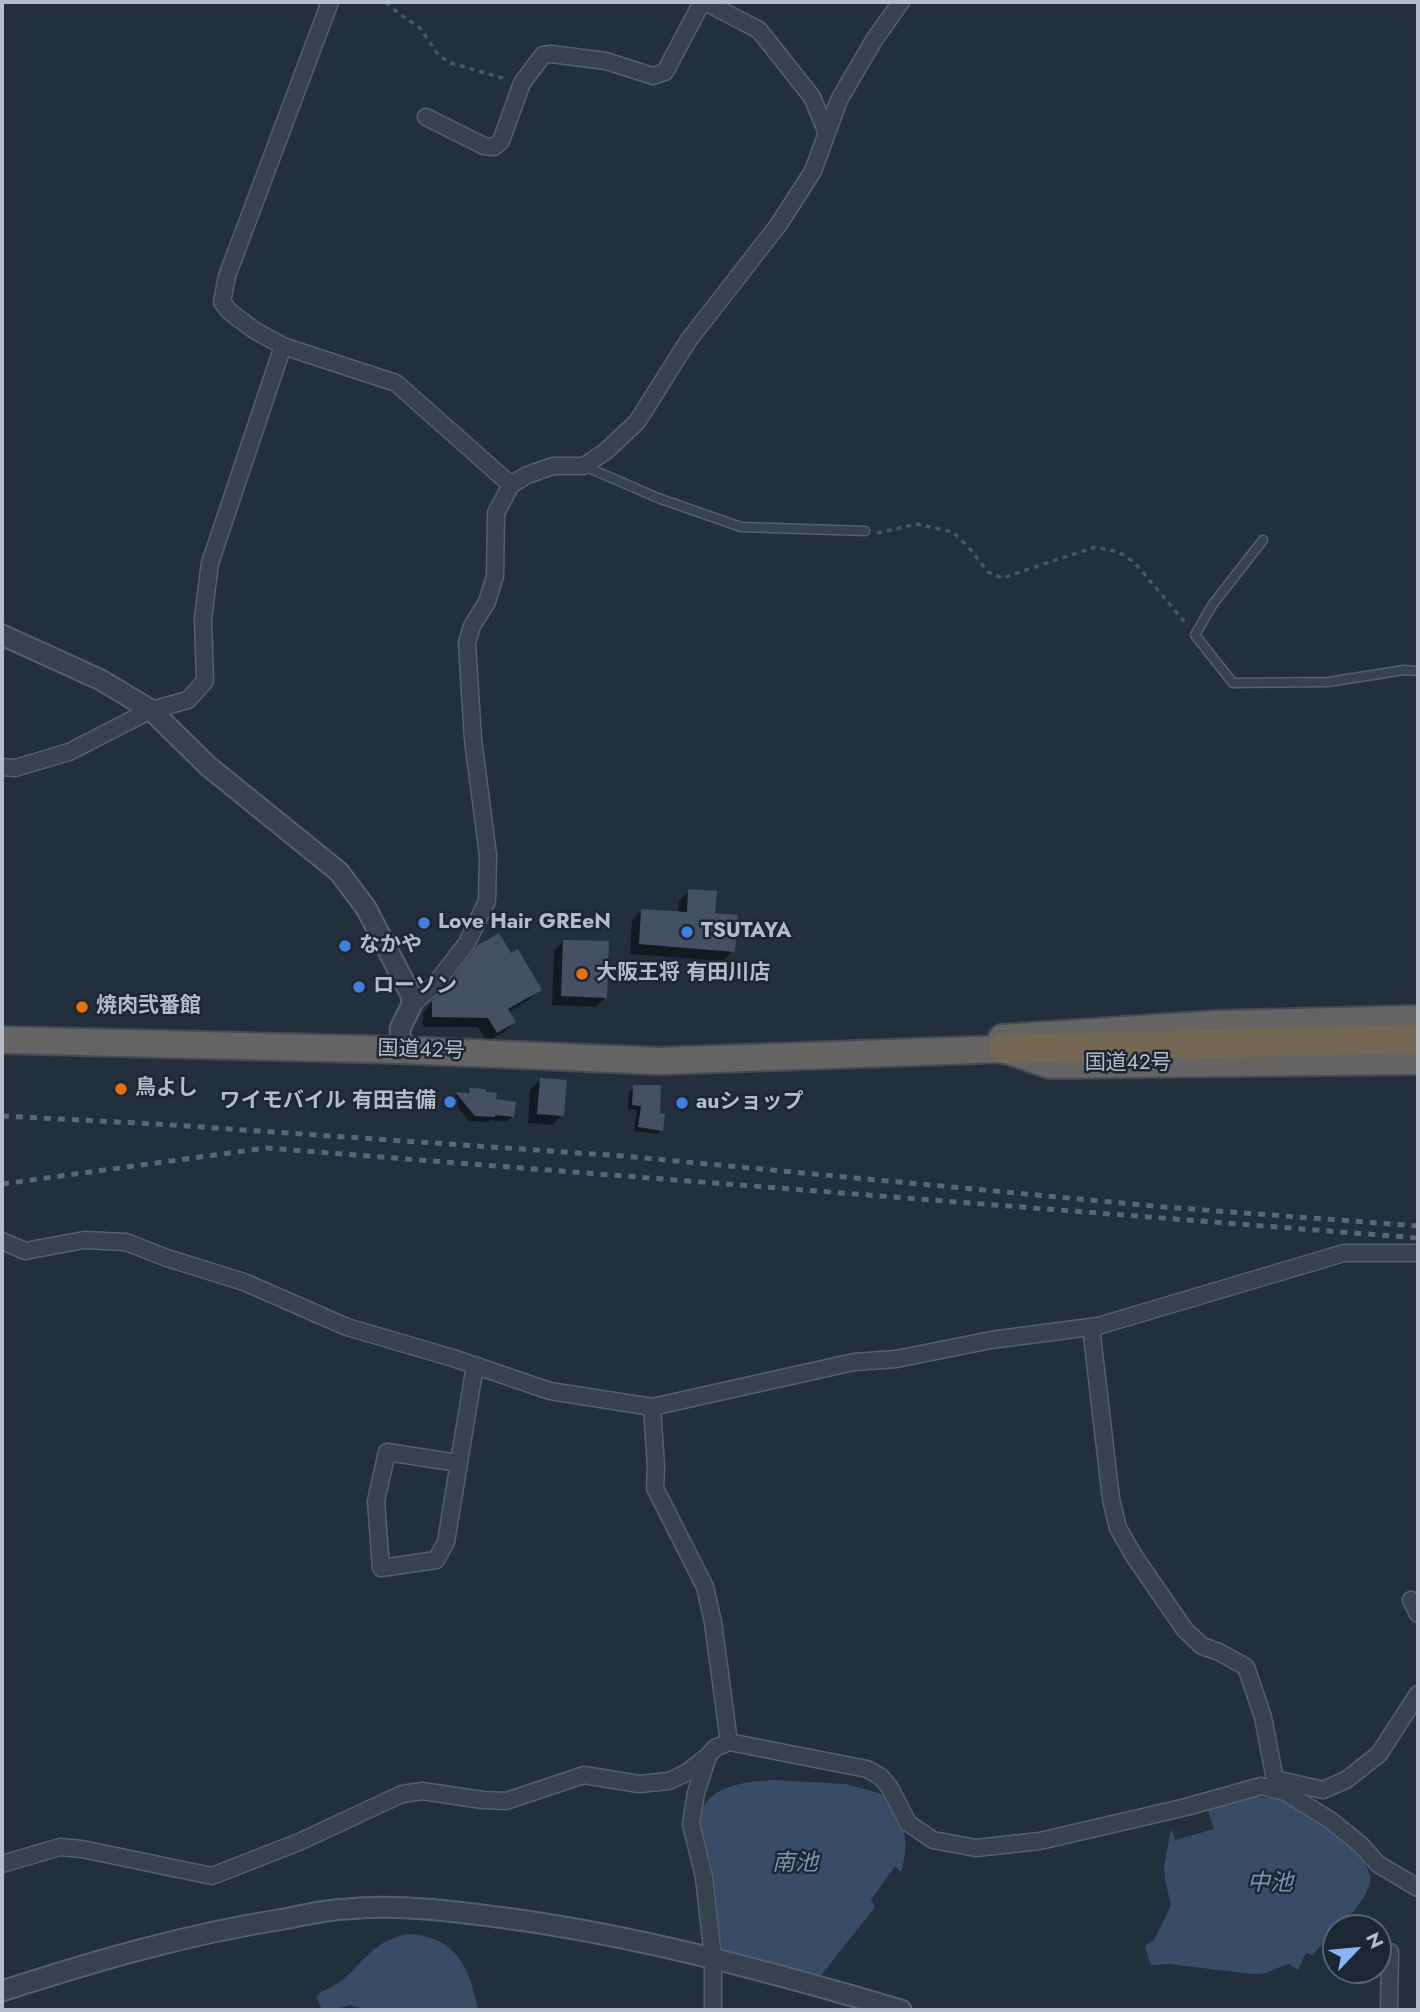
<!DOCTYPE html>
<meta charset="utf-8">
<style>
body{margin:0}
#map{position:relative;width:1420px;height:2012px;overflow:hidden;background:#242f3e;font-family:Jost,sans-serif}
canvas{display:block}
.frame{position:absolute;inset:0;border:4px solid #b4bcc9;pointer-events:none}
.north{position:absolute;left:1322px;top:1914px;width:70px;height:70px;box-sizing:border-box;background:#1d2633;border:2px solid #59626f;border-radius:50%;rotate:64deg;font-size:19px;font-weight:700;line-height:28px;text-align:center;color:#b4bcc9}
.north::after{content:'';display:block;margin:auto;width:24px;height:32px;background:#8ab4f8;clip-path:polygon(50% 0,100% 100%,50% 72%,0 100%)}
</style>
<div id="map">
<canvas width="1420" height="2012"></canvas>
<div class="frame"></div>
<div class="north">N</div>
</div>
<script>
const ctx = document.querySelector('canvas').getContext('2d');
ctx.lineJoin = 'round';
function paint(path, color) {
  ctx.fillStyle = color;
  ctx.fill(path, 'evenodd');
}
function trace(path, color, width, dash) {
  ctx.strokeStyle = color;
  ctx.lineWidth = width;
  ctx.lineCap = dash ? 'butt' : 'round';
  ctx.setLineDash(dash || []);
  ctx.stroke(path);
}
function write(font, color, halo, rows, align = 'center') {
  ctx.font = font + ' Jost,"Noto Sans JP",sans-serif';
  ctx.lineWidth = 5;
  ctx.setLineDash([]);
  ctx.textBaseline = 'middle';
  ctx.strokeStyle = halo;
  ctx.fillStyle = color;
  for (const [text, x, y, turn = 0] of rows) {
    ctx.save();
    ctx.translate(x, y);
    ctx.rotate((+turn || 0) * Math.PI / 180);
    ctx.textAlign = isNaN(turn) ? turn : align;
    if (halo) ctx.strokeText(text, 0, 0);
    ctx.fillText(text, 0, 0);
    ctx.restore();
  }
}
paint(new Path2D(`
 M775,1780L846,1784L889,1796C903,1825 911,1839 901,1872L895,1866L871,1900L875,1907L819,1978L721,1950C718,1922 716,1892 711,1864C709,1854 703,1844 701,1834C693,1786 741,1782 775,1780Z
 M1255,1797C1265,1797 1272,1798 1282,1801C1304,1809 1377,1856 1370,1883C1362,1910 1330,1933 1313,1955L1306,1953L1298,1970L1289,1964C1276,1967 1268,1975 1253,1974L1169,1964L1151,1965L1145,1946L1154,1940L1171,1905L1165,1880L1164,1867L1171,1829L1175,1840L1214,1829L1207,1808Z
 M407,1934C455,1935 470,1967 478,2010H369L349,2005L335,2010H322L316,1996C325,1989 336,1986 345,1978C367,1958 375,1941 407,1934Z`), '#394c67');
paint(new Path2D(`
 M689,891L713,915L733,951L723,961L630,954L632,920L642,910L678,913L679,901Z
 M564,941L606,997L596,1007L552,1005L554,951Z
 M479,947L510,955L540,990L530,999L508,1012L514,1022L504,1032L487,1042L478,1027H423V1013Z
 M540,1080L562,1115L552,1125L528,1123L530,1090Z
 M634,1087L661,1130L657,1134L634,1131L637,1110L628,1109L629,1092Z
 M470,1090L494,1101L512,1117L506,1122L490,1120L488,1122L469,1121L451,1099L456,1094H465Z`), '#0007');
paint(new Path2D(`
 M688,889L717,891L715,913L738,915L735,952L639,944L641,909L687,912Z
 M499,933L511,953L518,949L542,990L508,1009L516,1022L497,1033L488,1018L432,1017V1001L441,993L478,945Z
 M563,940L609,941L607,998L561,996Z
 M540,1078L567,1080L564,1116L537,1114Z
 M633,1085H661L660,1113L665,1114L663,1131L638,1127L641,1106L632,1105Z
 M470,1088L486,1089V1092L497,1093L496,1099L516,1102L514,1117L495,1115V1117L475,1116L455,1092L469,1093Z`), '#455162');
const service = new Path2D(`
 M584,466L658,498L741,527L865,531
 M1263,540L1213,604L1195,635L1233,683L1328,682L1404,670L1418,671`);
const minor = new Path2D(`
 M330,2L227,276L222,302L230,312L254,330L283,346L396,383L511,485
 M705,2L759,30L812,97L827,133
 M426,117L484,146L494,147L501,141L522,83L543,55L551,54L606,61L653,76L665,72L702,2
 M2,767L15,768L69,752L151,710L188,700L205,681L203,619L210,563L283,346
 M412,1004L433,987L467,943L487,901L488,855L473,740L467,643L472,626L487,602L495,576L496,513L511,485L527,475L553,466H584L606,451L637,422L688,341L779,224L813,171L839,100L874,40L901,2
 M2,1241L25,1251L84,1240L126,1242L167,1258L244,1282L347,1327L453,1358L550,1391L652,1407L854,1362L896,1359L991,1340L1098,1326L1344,1253H1418
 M1091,1327L1111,1499L1118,1528L1134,1556L1185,1630L1202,1646L1219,1652L1246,1667L1263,1717L1277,1790
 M652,1407L656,1467L655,1488L705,1587L713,1622L729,1742
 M458,1463L387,1452L376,1501L381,1568L436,1560L446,1542L475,1365
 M1411,1600L1418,1614
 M1275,1779L1323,1790L1346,1780L1379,1754L1418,1694
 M2,1864L60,1847L82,1849L212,1876L299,1842L402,1794L422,1791L483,1800L506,1801L584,1775L639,1784L669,1781L686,1773L708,1756
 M713,2010V1958L704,1877L691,1824L696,1793L708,1756L715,1748L729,1742L867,1769L881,1777L890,1788L908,1823L933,1840L976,1848L1040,1841L1186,1807L1261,1786L1285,1792L1330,1820L1361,1845L1378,1864L1418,1888
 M1389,2010L1390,1952`);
const tertiary = new Path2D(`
 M2,635L101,680L151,710L208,766L339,872L366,908L411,995L412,1004L400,1029L401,1050
 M2,1991C95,1961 187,1934 284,1919C304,1915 325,1910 346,1909C399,1904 452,1911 505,1918C640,1936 771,1972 901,2010`);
const trunk = new Path2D(`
 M1002,1038L1217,1024L1418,1019
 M2,1040L401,1050L659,1061L1003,1049L1050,1065L1418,1061`);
const motorway = new Path2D(`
 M1003,1049L1418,1039`);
trace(service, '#565f6c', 11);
trace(minor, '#565f6c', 19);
trace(tertiary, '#565f6c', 23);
trace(trunk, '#434c59', 30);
trace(motorway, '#434c59', 32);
trace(new Path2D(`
 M386,2L398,13L420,28L439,56L451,63L506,79
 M877,533L917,524L953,532L970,549L988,572L1002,578L1095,547L1119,552L1135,563L1188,626`), '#44595c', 3.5, [5, 5]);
trace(service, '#38414e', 8);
trace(minor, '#38414e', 16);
trace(tertiary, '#38414e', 19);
trace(trunk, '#656462', 26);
trace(motorway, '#746855', 28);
trace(new Path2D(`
 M2,1116L157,1124L623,1156L1164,1207L1418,1226
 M2,1184L266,1148L1418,1238`), '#5a6575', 5, [7, 7]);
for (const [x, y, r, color] of [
 [424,923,7,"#3f7fe0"],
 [687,932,7,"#3f7fe0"],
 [345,946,7,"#3f7fe0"],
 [582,974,7,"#e8710a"],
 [359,987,7,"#3f7fe0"],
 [82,1007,7,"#e8710a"],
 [121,1089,7,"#e8710a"],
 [450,1102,7,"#3f7fe0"],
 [682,1103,7,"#3f7fe0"]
]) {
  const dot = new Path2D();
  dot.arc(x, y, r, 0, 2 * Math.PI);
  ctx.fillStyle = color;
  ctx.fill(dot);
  trace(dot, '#1d2633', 2.5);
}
write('bold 21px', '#b4bcc9', '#1d2633', [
 ["Love Hair GREeN",438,923],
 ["TSUTAYA",701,932],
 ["なかや",359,946],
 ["大阪王将 有田川店",596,974],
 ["ローソン",373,987],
 ["焼肉弐番館",96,1007],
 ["鳥よし",135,1089],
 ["ワイモバイル 有田吉備",436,1102,"right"],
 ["auショップ",696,1103]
], 'left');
write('21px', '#b4bcc9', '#1d2633', [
 ["国道42号",421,1051,2],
 ["国道42号",1128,1064]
]);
write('italic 23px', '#7c92b1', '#1d2633', [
 ["南池",795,1864],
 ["中池",1270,1884]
]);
</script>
